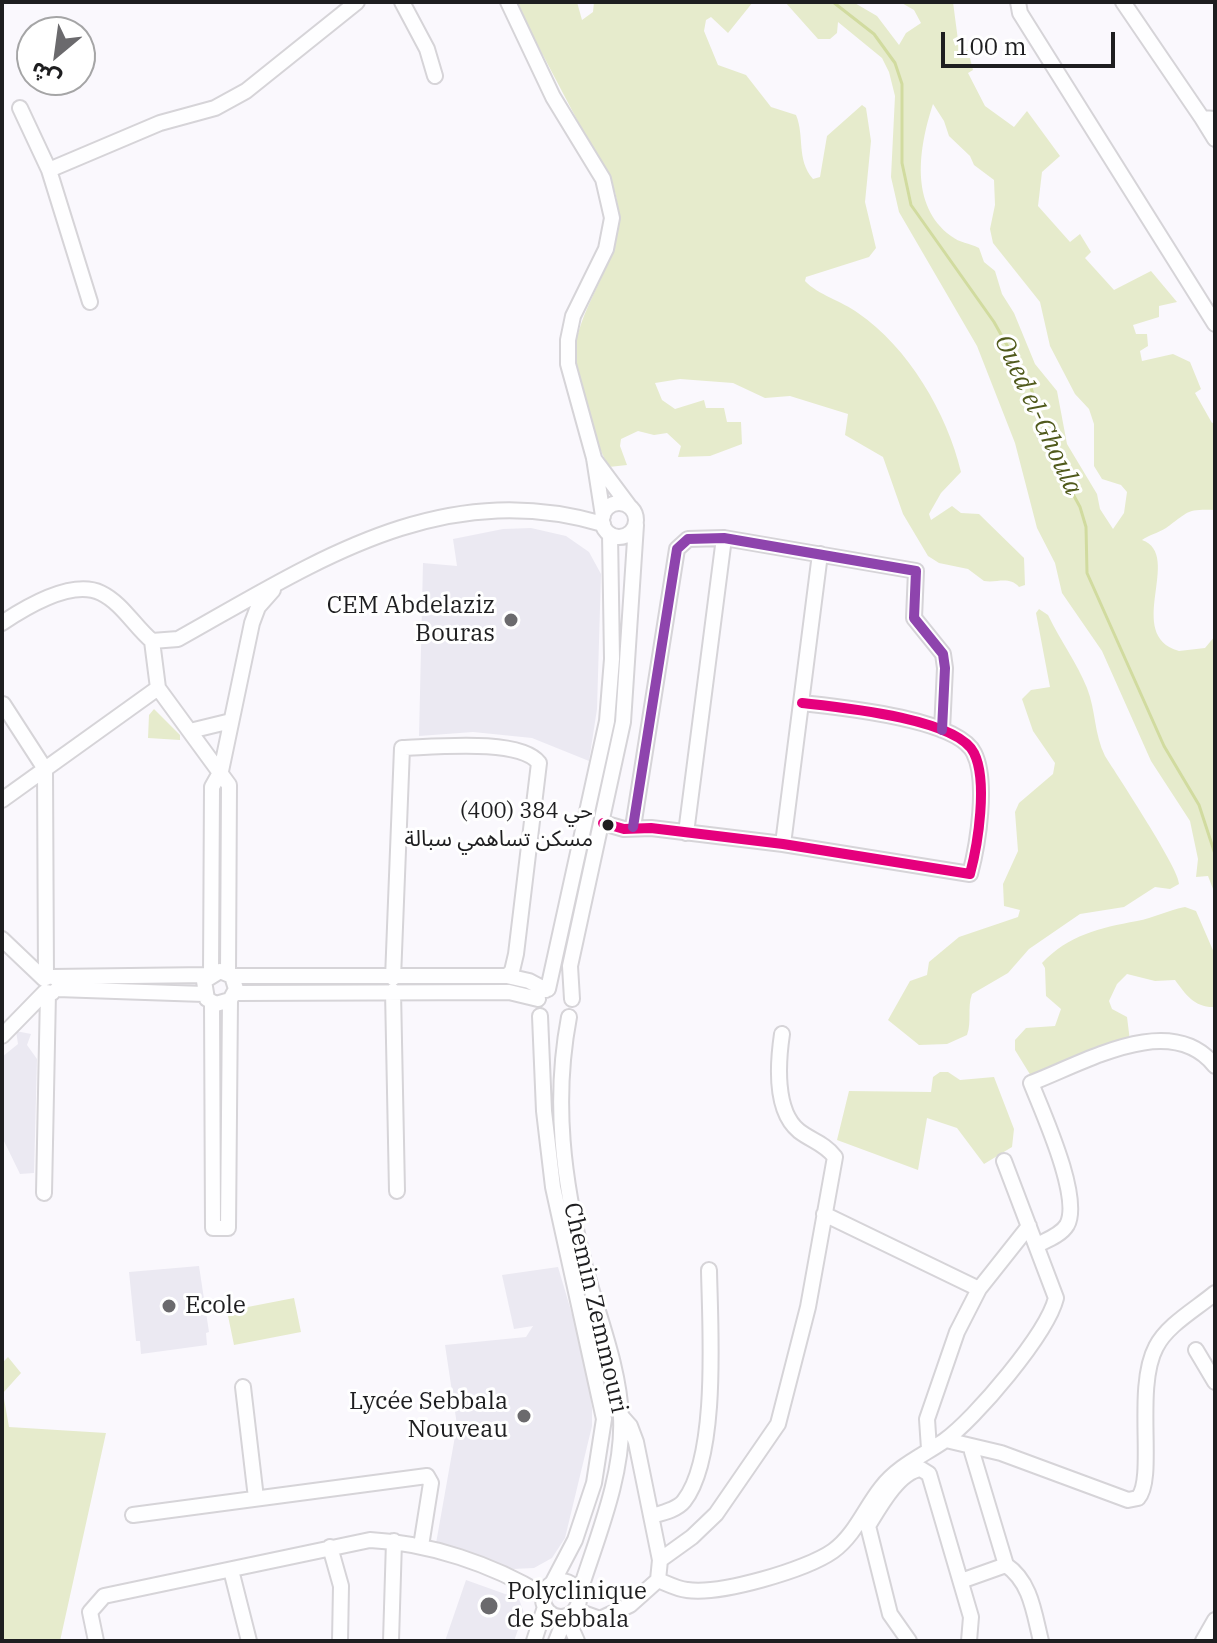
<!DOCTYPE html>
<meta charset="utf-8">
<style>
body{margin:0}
#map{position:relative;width:1217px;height:1643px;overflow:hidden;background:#faf8fd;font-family:"IBM Plex Serif","Noto Sans Arabic",serif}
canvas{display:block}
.frame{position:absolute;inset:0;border:4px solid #1e1e20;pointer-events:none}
.north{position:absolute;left:16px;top:16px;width:80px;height:80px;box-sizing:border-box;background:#fff;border:2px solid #a5a5a6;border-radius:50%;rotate:209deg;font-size:22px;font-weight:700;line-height:32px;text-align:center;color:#1e1e20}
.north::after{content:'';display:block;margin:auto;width:28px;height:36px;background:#6b6a6d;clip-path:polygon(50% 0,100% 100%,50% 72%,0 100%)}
.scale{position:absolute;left:941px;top:32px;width:174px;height:36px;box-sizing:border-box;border:4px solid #1e1e20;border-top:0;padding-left:10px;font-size:24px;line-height:28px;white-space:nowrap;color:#1e1e20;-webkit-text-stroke:6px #fff;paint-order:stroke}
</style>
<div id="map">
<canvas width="1217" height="1643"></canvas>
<div class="frame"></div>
<div class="north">ش</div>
<div class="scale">100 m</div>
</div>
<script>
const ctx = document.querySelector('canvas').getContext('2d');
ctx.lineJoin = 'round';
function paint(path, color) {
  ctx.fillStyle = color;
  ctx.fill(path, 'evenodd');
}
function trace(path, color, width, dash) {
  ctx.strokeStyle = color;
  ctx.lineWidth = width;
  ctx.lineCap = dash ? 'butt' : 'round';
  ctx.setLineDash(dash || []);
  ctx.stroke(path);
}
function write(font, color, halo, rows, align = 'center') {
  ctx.font = font + ' "IBM Plex Serif","Noto Sans Arabic",serif';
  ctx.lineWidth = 6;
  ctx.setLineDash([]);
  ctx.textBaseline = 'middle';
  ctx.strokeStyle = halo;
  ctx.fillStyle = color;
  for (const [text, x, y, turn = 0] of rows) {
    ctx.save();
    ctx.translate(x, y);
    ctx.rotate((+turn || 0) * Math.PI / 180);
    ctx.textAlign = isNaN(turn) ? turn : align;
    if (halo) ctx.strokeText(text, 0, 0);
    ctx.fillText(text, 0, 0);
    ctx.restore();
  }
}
paint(new Path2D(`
 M531,528L566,536L589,552L601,574L597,709L589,761L532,738L473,732L419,736L423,563L457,566L453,539L503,529Z
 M16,1031L31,1034L27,1045L37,1059L34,1173L20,1174L2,1137V1057L18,1044Z
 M199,1266L209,1332L206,1333L207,1345L141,1354L140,1341H136L129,1272Z
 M558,1267L585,1358L592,1408V1426L565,1538L552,1558L534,1568L513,1569L435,1549L457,1425L445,1345L526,1337L533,1326L514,1329L502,1275Z
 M466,1580L519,1599L524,1613L514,1641H445Z`), '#ebe9f2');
paint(new Path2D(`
 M515,2H577L582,20L593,12L594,2H753L728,33L711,17L706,20L704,31L718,65L746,75L771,107L796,115C805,137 796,159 813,179L820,177L827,136L862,105L866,108L871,141L865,202L876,248L869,257L806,277L805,281C818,295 842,301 858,313C908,347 947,413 961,472L941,493L929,514L931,520L952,506L961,513L979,514L1024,558L1025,585L1019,587C1009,576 998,583 984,581L968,569L939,563L928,556L903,514L883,457L845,435L848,414L790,396L765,398L733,383L680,379L655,383L662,400L675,409L704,400L706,408H724L727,422H741L742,444L710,456L678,457L681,446L667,433L654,435L638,431L621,439L620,446L627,465L609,467C594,440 570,374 576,343C587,289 630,251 615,192Z
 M785,2H853L877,16L899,45L906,33L921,23L914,10L900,2H953L959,48L968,50L973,70L968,73L985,106L1014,127L1027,111L1060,156L1042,172L1038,206L1070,242L1080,234L1091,252L1085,258L1114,290L1151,271L1177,302L1159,306V317L1133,325L1136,334H1147L1148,346L1140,351L1142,361L1173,354L1190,362L1201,389L1195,393L1212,423L1215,422V510C1185,509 1189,512 1166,528C1158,533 1149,535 1142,540C1184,555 1123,635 1179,651L1205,648L1215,636V894L1208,876L1196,877L1198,859L1190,821L1151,761L1102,651L1062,593L1055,563L1037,528L1015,443L977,346L899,212L891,177L895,96L889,72L882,58L838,22L837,33L830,39H818ZM933,104L944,121L949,136L970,156L974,165L994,180L995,205L990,229L993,243L1040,302L1050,346L1075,394L1089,409L1094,424V466L1102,479L1121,485L1127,492L1124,513L1113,529L1100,509L1097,494L1067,444L1057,391L1035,364L1014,313L1002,294L995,271L984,262L979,248C969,243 960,243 951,236C909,205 919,147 933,104Z
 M1039,609L1048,615C1060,640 1077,663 1087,688C1096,711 1094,734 1105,756C1117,775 1180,870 1179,884L1170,889L1155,887L1124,907L1080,914L1029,949L1008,973L972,994C967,1008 972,1022 967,1035L947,1044L919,1045L888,1020L910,981L927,975L929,962L959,937L1018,917L1020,910L1004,906L1003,884L1018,851L1015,812L1019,803L1053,774L1055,763L1033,731L1022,699L1031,690L1050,687L1036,613Z
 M154,709L180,735V740L148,738L149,715Z
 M1185,907L1196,911L1215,955V1007C1195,1008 1186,995 1175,980L1155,981L1127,974L1117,984L1109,1001L1112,1009L1127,1017L1130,1041L1031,1076L1015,1050V1040L1026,1028L1055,1026L1061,1009L1046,996L1045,968L1042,963C1069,935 1099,928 1137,921C1153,918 1169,910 1185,907Z
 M940,1072H948L960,1080L994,1077L1014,1129L1012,1147L984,1164L957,1128L927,1118L918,1170L837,1140L849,1091L931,1092L933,1077Z
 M294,1298L301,1332L234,1345L227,1311Z
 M8,1357L21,1373L3,1393L9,1427L106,1433L60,1641H2V1363Z`), '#e6ebcc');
trace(new Path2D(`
 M833,2L874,34L895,63L902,84V163L911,205L994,322L1031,388L1055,461L1080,507L1086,527L1087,573L1164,746L1199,805L1215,854`), '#d1db9f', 3);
const minor = new Path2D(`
 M402,2L427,49L435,76
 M508,2L553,97L603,179L612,218L606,249L573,316L568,340V364L594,458L603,516
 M1018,2L1020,13L1215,324
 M1123,2L1202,118L1215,119
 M20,108L49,170L90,302
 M1202,118L1215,139
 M49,170L160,123L215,108L246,91L357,2
 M594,459L629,506
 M602 520a17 17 0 1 1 34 0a17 17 0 1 1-34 0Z
 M2,623C26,607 72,579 101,593C122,603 135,627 152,641L178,639C314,563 440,476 603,524
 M152,641L158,688L229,785L228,973
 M3,704L45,769L46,978
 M190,731L231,721
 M2,800L158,688
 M603,823L624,829L651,828L783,844L970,874C978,844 988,781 974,753C957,718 838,707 802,703
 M633,827L677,549L688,539L724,538L916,571L914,618L943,654L945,668L942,730
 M686,833L724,538
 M783,844L820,554
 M2,939L44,979
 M211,973L212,787L221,771L252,623L258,607L273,590
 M232,976L236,989L230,1000L216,1004L207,999L204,981L220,971L232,976H507L529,981L546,990
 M52,977L208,975
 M393,978L402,748C434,747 520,738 539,763L516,954L512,971L507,976
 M57,989L204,994
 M548,989L607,721L612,659L610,534
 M393,991L397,1191
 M235,993L509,992L538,999
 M572,999L570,966L623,722L636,525
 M212,1002L213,1228H228L230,1000
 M540,1016L544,1111L553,1187L604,1419L594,1483L575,1540L553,1582
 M569,1017C553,1101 563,1181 584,1263C597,1314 619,1365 621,1417C624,1475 596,1540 579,1594
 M2,1036L45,992L52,993
 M44,1193L48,993
 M824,1214L979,1289
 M1037,1245C1047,1240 1061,1235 1067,1225C1082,1198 1042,1111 1031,1083C1084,1063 1171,1010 1215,1066
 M1196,1350L1215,1382
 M243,1387L256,1498
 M946,1440L1001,1453L1128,1500L1138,1498C1156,1478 1134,1388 1156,1347C1167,1325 1196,1309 1215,1293
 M929,1449L927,1419L957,1332L979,1289L1029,1226
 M972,1452L1006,1565
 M133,1515L427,1476L431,1483L421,1546
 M651,1516C662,1513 677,1510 684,1501C719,1456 710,1326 709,1270
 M860,1521L868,1526L890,1614L909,1641
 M868,1526C879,1508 899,1471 921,1469L929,1474L971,1617L969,1641
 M330,1547L341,1586L340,1641
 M660,1560L692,1537L716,1514L778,1424L808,1307L835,1157C824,1143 812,1141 799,1131C774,1111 778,1061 782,1034
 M231,1570L249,1641
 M658,1580C668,1584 677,1589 687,1590C720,1595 806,1570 833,1551C855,1535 865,1508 881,1488C898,1466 922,1456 944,1441C975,1419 1047,1334 1056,1298L1004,1161
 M543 1599a18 18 0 1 1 36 0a18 18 0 1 1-36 0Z
 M961,1581L1006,1565C1031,1582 1034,1613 1041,1641
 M575,1610L600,1619L630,1605L658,1580L660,1560L636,1442L630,1426L622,1417
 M566,1616L577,1641
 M96,1641L90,1612L104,1596L370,1540C429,1543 492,1564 543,1595
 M391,1641L394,1541
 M534,1641L545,1607
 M556,1641L566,1616
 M1203,1641L1215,1620`);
trace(minor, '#d6d4d8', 18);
trace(minor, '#fefeff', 14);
trace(new Path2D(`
 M603,823L624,829L651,828L783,844L970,874C978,844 988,781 974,753C957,718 838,707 802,703`), '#e5007d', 10);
trace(new Path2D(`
 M633,827L677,549L688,539L724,538L916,571L914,618L943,654L945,668L942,730`), '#8e44ad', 10);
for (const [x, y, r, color] of [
 [511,620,8,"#6b6a6d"],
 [608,825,7,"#1e1e20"],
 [169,1306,8,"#6b6a6d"],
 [524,1416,8,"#6b6a6d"],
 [489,1606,10,"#6b6a6d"]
]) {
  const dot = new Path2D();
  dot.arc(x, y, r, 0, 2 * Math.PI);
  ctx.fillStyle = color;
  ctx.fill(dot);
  trace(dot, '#fff', 3);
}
write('22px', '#1e1e20', '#fff', [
 ["حي 384 (400)",593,812],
 ["مسكن تساهمي سبالة",593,840]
], 'right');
write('24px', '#1e1e20', '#fff', [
 ["CEM Abdelaziz",495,606],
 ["Bouras",495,634],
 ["Ecole",185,1306,"left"],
 ["Lycée Sebbala",508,1402],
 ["Nouveau",508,1430],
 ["Polyclinique",507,1592,"left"],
 ["de Sebbala",507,1620,"left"]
], 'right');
write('24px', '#1e1e20', '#fff', [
 ["Chemin Zemmouri",595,1308,77]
]);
write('italic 26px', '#505a1c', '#fff', [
 ["Oued el-Ghoula",1038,415,65]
]);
</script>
